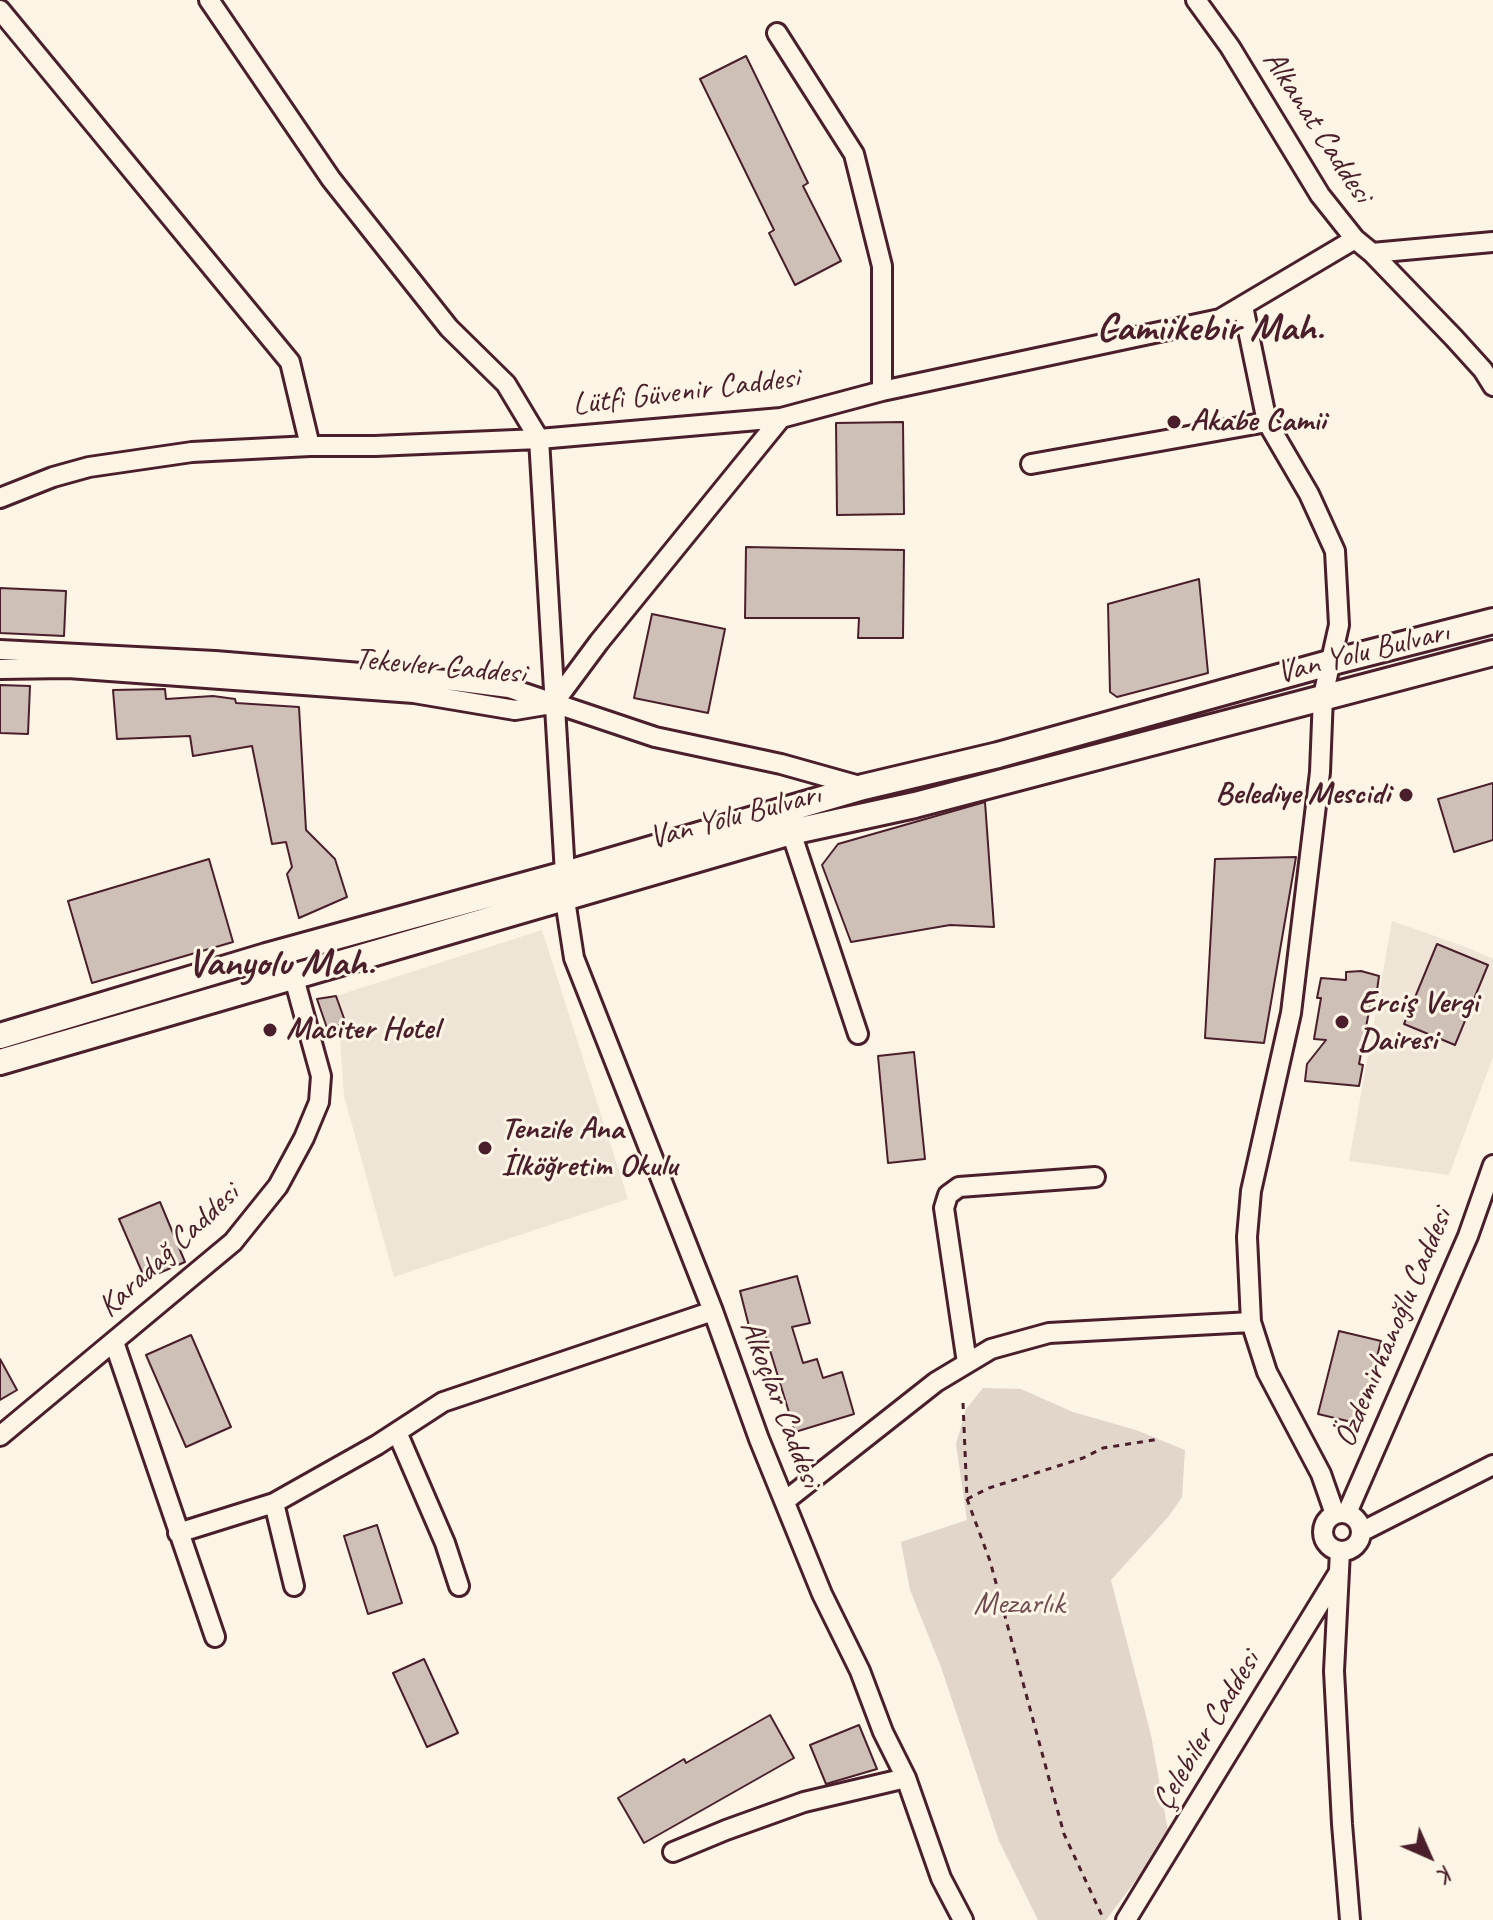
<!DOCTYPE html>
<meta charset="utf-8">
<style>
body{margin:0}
#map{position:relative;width:1493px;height:1920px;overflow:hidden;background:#fcf5e5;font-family:Caveat,sans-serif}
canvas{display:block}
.north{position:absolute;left:1389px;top:1816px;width:80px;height:80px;-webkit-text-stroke:6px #fcf5e5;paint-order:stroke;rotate:135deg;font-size:22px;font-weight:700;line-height:32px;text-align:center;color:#4a1f2b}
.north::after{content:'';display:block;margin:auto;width:28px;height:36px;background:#4a1f2b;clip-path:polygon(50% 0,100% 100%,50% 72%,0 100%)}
</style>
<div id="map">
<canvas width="1493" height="1920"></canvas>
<div class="north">K</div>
</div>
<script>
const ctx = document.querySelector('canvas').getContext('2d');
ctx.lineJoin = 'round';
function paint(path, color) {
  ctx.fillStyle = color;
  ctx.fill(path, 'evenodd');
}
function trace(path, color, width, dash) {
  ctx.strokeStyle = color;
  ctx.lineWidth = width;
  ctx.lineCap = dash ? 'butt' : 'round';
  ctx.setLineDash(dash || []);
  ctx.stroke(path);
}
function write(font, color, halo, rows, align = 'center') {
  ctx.font = font + ' Caveat,sans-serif';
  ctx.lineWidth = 6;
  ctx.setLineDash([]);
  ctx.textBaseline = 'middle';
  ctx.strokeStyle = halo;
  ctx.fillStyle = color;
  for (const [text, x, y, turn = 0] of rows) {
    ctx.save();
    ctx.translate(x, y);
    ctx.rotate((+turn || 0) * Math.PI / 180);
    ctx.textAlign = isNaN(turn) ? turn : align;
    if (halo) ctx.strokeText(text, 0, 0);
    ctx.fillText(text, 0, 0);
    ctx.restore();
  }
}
paint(new Path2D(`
 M1392,921L1466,947L1493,959V1057L1449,1175L1349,1161Z
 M542,930L628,1199L394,1277L344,1096L339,1025L346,1023L336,996Z`), '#eee5d7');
paint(new Path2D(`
 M983,1388L1021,1389L1073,1412L1136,1430L1185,1450L1182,1497L1169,1516L1111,1580L1151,1735L1169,1836L1106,1920H1038L999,1841L941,1667L910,1590L901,1542L967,1520L956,1444L966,1409Z`), '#e2d5ca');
const building = new Path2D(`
 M746,56L808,183L803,186L841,261L795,285L769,233L774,230L700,79Z
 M903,422L904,514L837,515L836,423Z
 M746,547L904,550L903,638H858L859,618H745Z
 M1199,579L1208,673L1117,697L1110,692L1108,604Z
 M0,588L66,591L64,636L0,633Z
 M652,614L725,629L708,713L634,698Z
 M0,685L30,686L28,734L0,733Z
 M165,689L166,699L213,696L235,699L236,703L299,707L306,830L335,859L347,897L299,918L287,874L292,867L286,842L272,844L252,746L193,756L190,736L117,739L113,690Z
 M1493,783V840L1454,852L1438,799Z
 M985,802L994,927L950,925L851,942L822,865L838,844Z
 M1296,857L1264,1043L1205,1038L1215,859Z
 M209,859L233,942L92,983L68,901Z
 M1437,944L1488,965L1455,1045L1404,1024Z
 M1361,971L1379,976L1375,1005L1370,1006L1359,1064L1363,1065L1359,1086L1305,1081L1307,1064L1326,1040L1314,1039L1321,998H1317L1321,978L1346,980V972Z
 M336,996L346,1024L327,1028L317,999Z
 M914,1052L925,1159L888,1163L878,1056Z
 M160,1202L185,1262L145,1279L119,1219Z
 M797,1276L810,1323L792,1327L803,1363L817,1359L823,1378L842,1372L854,1414L795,1432L765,1334L752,1338L740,1291Z
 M1339,1331L1381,1341L1360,1424L1318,1414Z
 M191,1335L231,1427L186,1447L146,1355Z
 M0,1359L17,1390L0,1400Z
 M377,1525L402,1603L368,1614L344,1536Z
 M424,1659L458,1733L427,1747L393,1673Z
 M770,1715L794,1758L644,1843L618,1798L684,1759L686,1763Z
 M859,1725L877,1769L826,1784L810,1745Z`);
paint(building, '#cfc0b7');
trace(building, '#4a1f2b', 2);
const minor = new Path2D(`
 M209,0L331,179L449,328L506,384L539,439L565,874V900L574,958L713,1311L759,1439L822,1594L860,1671L883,1732L906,1778L941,1878L963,1920
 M1196,0L1230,47L1320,195L1355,239L1372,253L1454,338L1483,370L1493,386
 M0,10L290,362L310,446
 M777,33L854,154L882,266V391
 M1372,253L1493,242
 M1243,306L1267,422L1309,494L1335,551L1339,625L1323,696L1320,772L1291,1013L1251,1191L1247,1237L1251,1322L1267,1372L1321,1474L1335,1514
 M1031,464L1267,422
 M0,498L53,477L89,467L192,452L310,446H375L539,439L781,418L882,391L1220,319L1355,239
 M0,650L215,661L446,680L509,688L655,737L781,764L863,787
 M0,669L68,668L414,693L515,710L551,704
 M553,704L599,642L781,418
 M791,832L858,1034
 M114,1342L215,1637
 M967,1363L944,1208L948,1195L959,1187L1095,1177
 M397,1432L445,1543L459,1586
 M0,1436L233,1242L278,1186L304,1138L319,1102L321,1076L294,978
 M785,1501L936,1382L991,1349L1049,1333L1251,1322
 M274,1503L294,1586
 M1323 1532a19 19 0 1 1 38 0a19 19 0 1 1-38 0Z
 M1347,1513L1468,1236L1493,1165
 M1361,1532L1493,1465
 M178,1533L274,1503L377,1445L443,1402L713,1311
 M1340,1551L1334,1671L1342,1824L1350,1920
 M673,1852L726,1830L804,1802L906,1778
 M1126,1920L1339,1572`);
const major = new Path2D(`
 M0,1036L266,956L565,874L863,787L998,755L1329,663L1493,621
 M0,1062L791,832L915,805L1493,653`);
trace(minor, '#4a1f2b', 24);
trace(major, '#4a1f2b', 30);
trace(new Path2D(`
 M963,1403L967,1499L990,1561L1064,1834L1104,1920
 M967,1499L989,1488L1083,1458L1103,1448L1160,1439`), '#4a1f2b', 3, [6, 6]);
trace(minor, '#fcf5e5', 18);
trace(major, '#fcf5e5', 24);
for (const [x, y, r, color] of [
 [1174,422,8,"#4a1f2b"],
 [1406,795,8,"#4a1f2b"],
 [1342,1022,8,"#4a1f2b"],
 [270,1030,8,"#4a1f2b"],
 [485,1148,8,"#4a1f2b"]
]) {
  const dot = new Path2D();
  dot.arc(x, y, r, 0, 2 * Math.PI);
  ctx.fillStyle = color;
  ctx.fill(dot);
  trace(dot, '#fcf5e5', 3);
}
write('32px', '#4a1f2b', '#fcf5e5', [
 ["Alkanat Caddesi",1317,127,57],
 ["Lütfi Güvenir Caddesi",686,392,-7],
 ["Van Yolu Bulvarı",1363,653,-14],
 ["Tekevler Caddesi",440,667,5],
 ["Van Yolu Bulvarı",735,817,-15],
 ["Karadağ Caddesi",169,1251,-43],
 ["Özdemirhanoğlu Caddesi",1394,1328,-67],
 ["Alkoçlar Caddesi",780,1404,69],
 ["Çelebiler Caddesi",1207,1731,-59]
]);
write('bold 32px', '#4a1f2b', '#fcf5e5', [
 ["Akabe Camii",1190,422],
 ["Belediye Mescidi",1390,795,"right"],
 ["Erciş Vergi",1358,1004],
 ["Dairesi",1358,1041],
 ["Maciter Hotel",286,1030],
 ["Tenzile Ana",501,1130],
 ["İlköğretim Okulu",501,1167]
], 'left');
write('32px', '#704c53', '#fcf5e5', [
 ["Mezarlık",1019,1605]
]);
write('bold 40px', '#4a1f2b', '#fcf5e5', [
 ["Camiikebir Mah.",1210,330],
 ["Vanyolu Mah.",281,965]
]);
</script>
